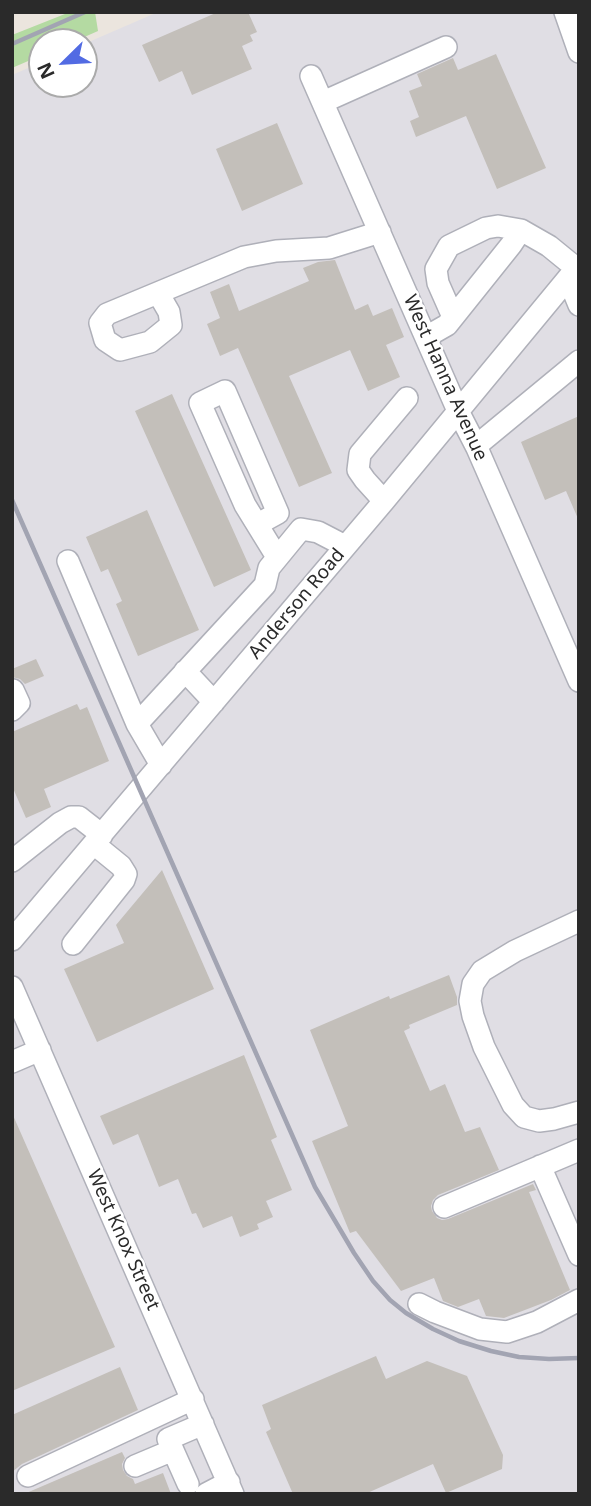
<!DOCTYPE html>
<html>
<head>
<meta charset="utf-8">
<style>
  body { margin:0 }
  #map { position:relative; width:591px; height:1506px; overflow:hidden; background:#ebe5de; font-family:"Noto Sans",sans-serif }
  canvas { display:block }
  .frame { position:absolute; inset:0; border:14px solid #2a2a2a; pointer-events:none }
  .north { position:absolute; left:28px; top:28px; width:70px; height:70px; box-sizing:border-box; background:#fff; border:2px solid #aaa; border-radius:50%; rotate:246deg; font-size:19px; font-weight:700; line-height:28px; text-align:center; color:#2a2a2a }
  .north::after { content:''; display:block; margin:auto; width:24px; height:32px; background:#526be3; clip-path:polygon(50% 0,100% 100%,50% 72%,0 100%) }
</style>
</head>
<body>
<div id="map">
<canvas width="591" height="1506"></canvas>
<div class="frame"></div>
<div class="north">N</div>
</div>
<script>
const g = document.querySelector('canvas').getContext('2d');
g.lineJoin = 'round';
function paint(path, color) {
  g.fillStyle = color;
  g.fill(path, 'evenodd');
}
function shape(rows) {
  const path = new Path2D();
  for (const r of rows) {
    path.moveTo(r[0], r[1]);
    for (let i = 2; i < r.length; i += 2) path.lineTo(r[i], r[i + 1]);
  }
  return path;
}
function trace(path, color, width, dash) {
  g.strokeStyle = color;
  g.lineWidth = width;
  g.lineCap = dash ? 'butt' : 'round';
  g.setLineDash(dash || []);
  g.stroke(path);
}
function write(font, color, halo, rows, align = 'center') {
  g.font = font + ' "Noto Sans",sans-serif';
  g.lineWidth = 5;
  g.setLineDash([]);
  g.textBaseline = 'middle';
  g.strokeStyle = halo;
  g.fillStyle = color;
  for (const [text, x, y, turn = 0] of rows) {
    g.save();
    g.translate(x, y);
    g.rotate((+turn || 0) * Math.PI / 180);
    g.textAlign = isNaN(turn) ? turn : align;
    if (halo) g.strokeText(text, 0, 0);
    g.fillText(text, 0, 0);
    g.restore();
  }
}
paint(shape([
  [158,12,579,12,579,1494,12,1494,12,75,42,62,42,84,84,84,84,44]
]), '#e0dee4');
paint(shape([
  [70,12,95,12,98,31,73,42,42,42,42,55,12,68,12,35]
]), '#b4daa2');
paint(shape([
  [218,12,248,12,257,32,250,35,253,41,242,46,252,69,192,95,182,71,159,82,142,45],
  [496,54,546,168,497,189,466,116,416,137,410,121,419,117,409,91,422,86,417,74,453,58,458,70],
  [277,123,303,184,242,211,216,149],
  [335,260,355,310,368,304,373,316,392,308,404,337,386,345,400,377,368,391,350,350,289,376,332,473,299,487,238,348,220,356,207,324,220,318,210,292,229,284,239,311,309,281,303,268,318,262],
  [172,394,251,570,214,587,135,411],
  [579,416,579,521,566,491,545,500,521,442],
  [147,510,199,630,138,656,116,604,122,601,108,569,101,572,86,537],
  [36,659,44,676,25,684,20,679,12,677,12,669],
  [77,704,80,710,87,707,109,761,44,789,51,807,26,818,12,786,12,732],
  [162,870,214,989,97,1042,64,969,124,943,116,925],
  [449,975,457,997,457,1005,409,1025,410,1028,404,1031,430,1091,445,1084,465,1132,480,1127,499,1170,438,1195,433,1200,431,1206,432,1211,437,1218,442,1220,448,1219,533,1184,536,1190,529,1192,570,1290,551,1300,504,1318,486,1316,479,1299,458,1307,443,1301,434,1278,401,1291,356,1231,350,1233,312,1141,348,1126,310,1030,389,996,390,999],
  [244,1055,277,1137,271,1140,292,1190,266,1201,273,1217,257,1224,259,1229,240,1237,232,1216,203,1228,196,1213,192,1214,178,1179,159,1187,138,1134,113,1145,100,1116],
  [12,1113,115,1347,12,1391],
  [376,1356,386,1379,427,1361,467,1376,503,1455,502,1469,446,1493,433,1464,365,1494,293,1494,266,1432,271,1429,262,1405],
  [120,1367,138,1410,22,1464,12,1472,12,1415],
  [122,1452,125,1458,122,1464,123,1470,127,1476,133,1479,135,1484,163,1473,171,1494,24,1494]
]), '#c3bfba');
const minor = shape([
  [565,12,579,52],
  [311,76,458,411,477,448,579,681],
  [323,102,446,47],
  [568,278,579,305],
  [158,293,169,312,171,325,150,342,120,350,105,340,100,323,107,314,244,257,276,251,329,248,380,232],
  [453,317,438,283,436,269,449,246,486,228,498,226,521,230,549,246,576,268],
  [426,337,447,325,511,245,521,230],
  [476,446,579,361],
  [384,501,365,480,358,470,360,454,407,398],
  [258,524,278,513,225,391,200,403,245,505,277,557],
  [68,561,137,724],
  [185,671,214,702],
  [12,710,19,703,13,690],
  [161,765,137,724,265,585,269,568,301,529,318,532,345,546],
  [12,861,60,823,71,817,79,817,102,835],
  [579,921,515,951,482,971,473,984,470,1001,473,1016,484,1047,513,1105,524,1117,539,1121,554,1119,579,1112],
  [12,940,384,501,579,265],
  [73,944,124,880,126,874,121,866,94,844],
  [12,987,233,1494],
  [12,1062,40,1050],
  [540,1166,579,1255],
  [444,1207,579,1150],
  [419,1304,435,1312,480,1329,507,1332,537,1322,579,1300],
  [135,1466,173,1450],
  [28,1476,193,1399],
  [188,1484,168,1439,203,1424],
  [206,1494,229,1482]
]);
trace(minor, '#afb0b9', 24);
trace(minor, '#fff', 21);
trace(shape([
  [12,44,85,12],
  [12,500,315,1187,354,1253,373,1281,390,1300,406,1313,433,1329,459,1341,491,1351,519,1357,549,1359,579,1358]
]), '#a2a4b2', 4.5);
write('19px', '#2a2a2a', '#fff', [
  ["West Hanna Avenue",445,378,66],
  ["Anderson Road",297,604,-50],
  ["West Knox Street",123,1240,66]
]);
</script>
</body>
</html>
